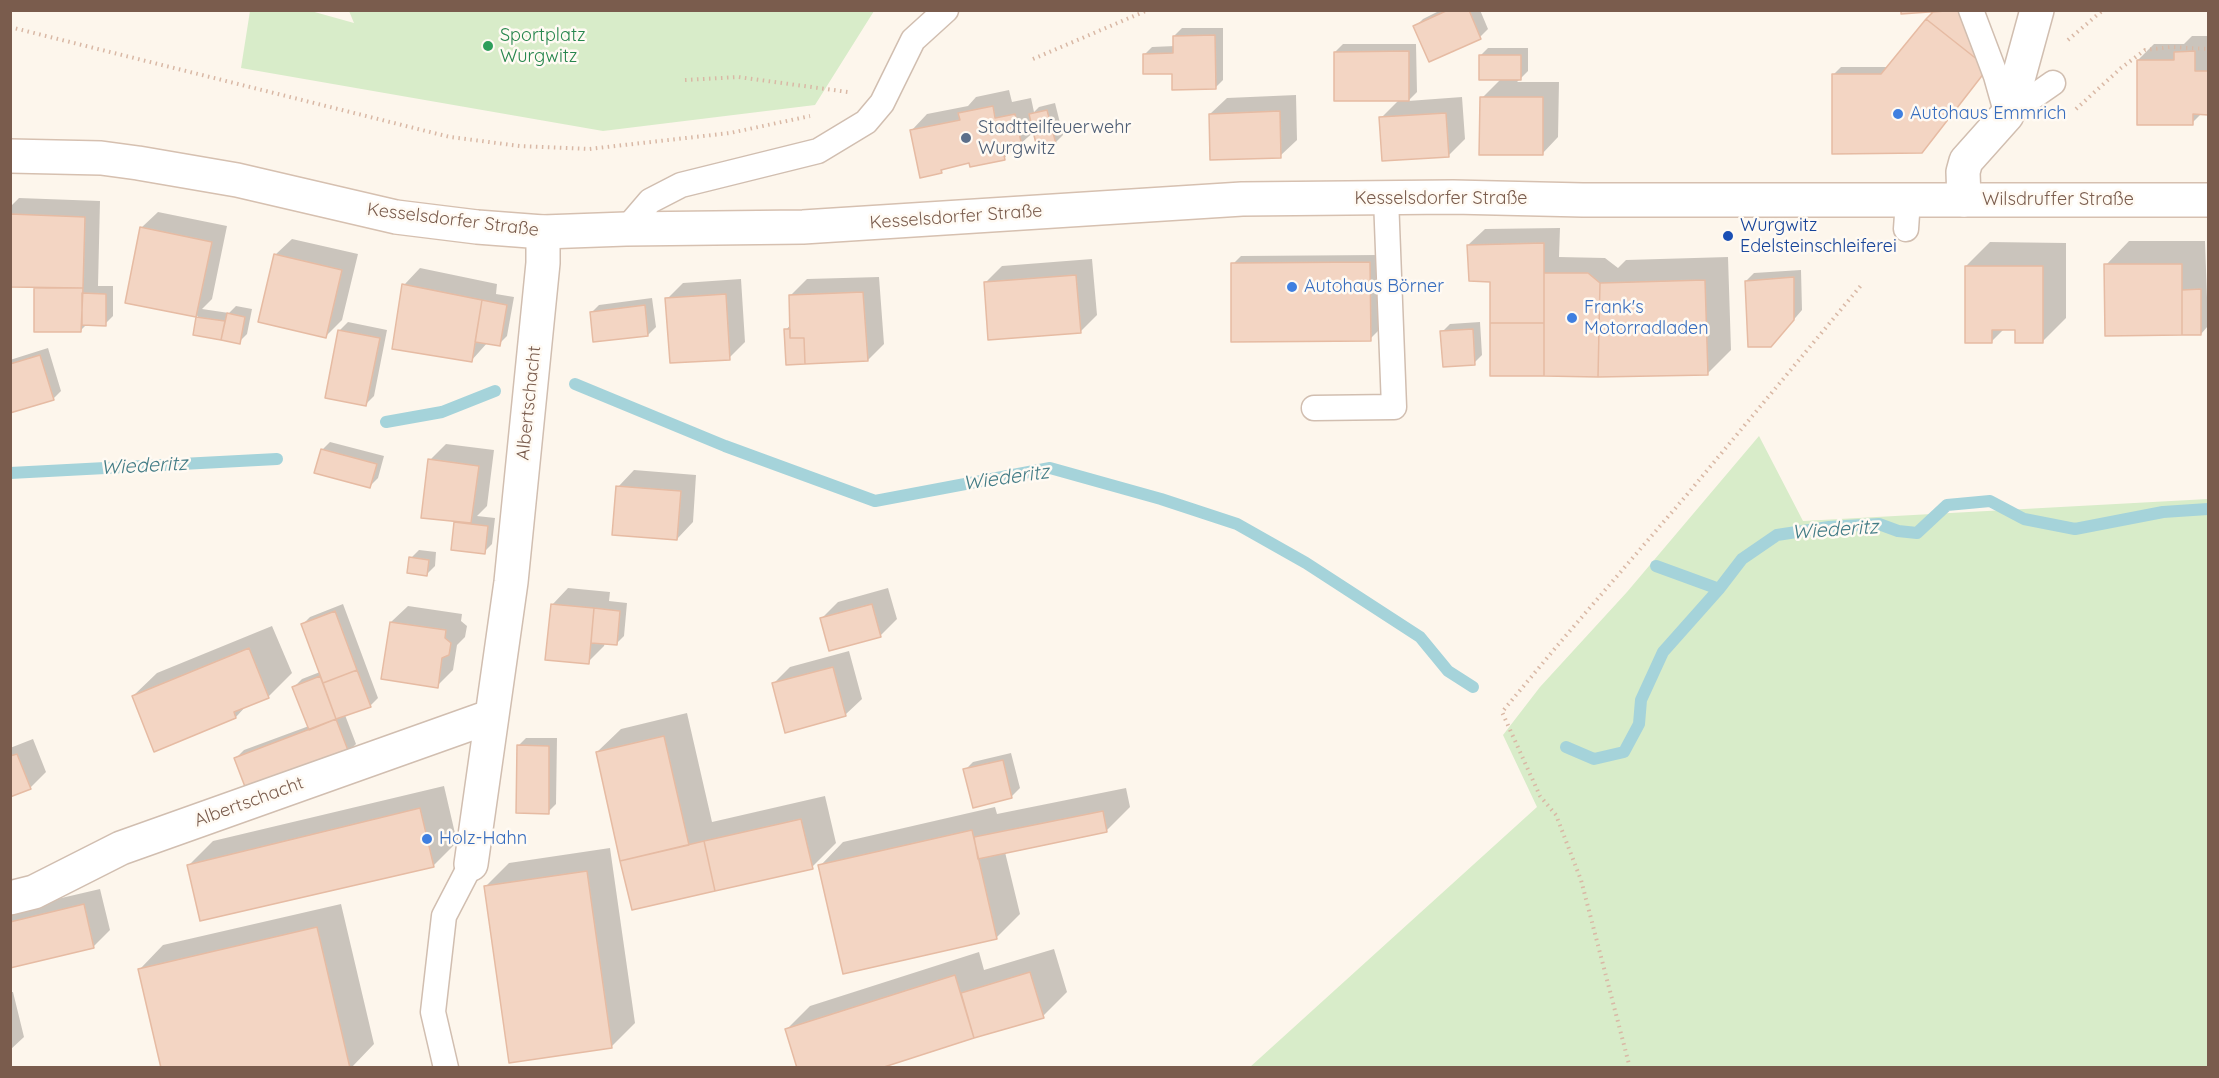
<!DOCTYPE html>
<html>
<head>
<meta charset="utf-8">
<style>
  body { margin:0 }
  #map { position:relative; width:2219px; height:1078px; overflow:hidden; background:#fdf6ec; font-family:Quicksand,sans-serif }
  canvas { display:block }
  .frame { position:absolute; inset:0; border:12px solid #7a5c4d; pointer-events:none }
</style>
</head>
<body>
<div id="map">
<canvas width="2219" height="1078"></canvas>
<div class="frame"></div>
</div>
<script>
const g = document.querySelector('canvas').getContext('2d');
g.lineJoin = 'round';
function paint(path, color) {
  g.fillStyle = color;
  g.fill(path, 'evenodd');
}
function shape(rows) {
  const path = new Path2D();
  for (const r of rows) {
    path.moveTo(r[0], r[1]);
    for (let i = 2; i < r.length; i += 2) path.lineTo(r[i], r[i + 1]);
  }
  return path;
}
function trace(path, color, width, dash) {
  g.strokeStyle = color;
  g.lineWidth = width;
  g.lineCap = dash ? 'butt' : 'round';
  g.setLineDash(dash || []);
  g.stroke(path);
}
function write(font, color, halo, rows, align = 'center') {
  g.font = font + ' Quicksand,sans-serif';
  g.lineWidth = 5;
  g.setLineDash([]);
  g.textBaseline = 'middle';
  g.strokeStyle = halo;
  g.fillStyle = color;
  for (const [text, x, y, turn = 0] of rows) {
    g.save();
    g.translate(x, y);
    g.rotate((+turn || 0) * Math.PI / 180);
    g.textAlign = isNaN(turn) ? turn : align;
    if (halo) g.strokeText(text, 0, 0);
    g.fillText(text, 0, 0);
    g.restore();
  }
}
paint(shape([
  [250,11,311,11,354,23,349,11,874,11,815,105,603,131,241,68],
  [1759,436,1803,521,2208,499,2208,1067,1250,1067,1537,807,1503,735,1540,687,1627,592]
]), '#d8ecc9');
paint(shape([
  [1441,10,1480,10,1488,29,1480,37,1430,60,1415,27,1423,19],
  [1902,10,1970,10,1995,59,1921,152,1833,75,1841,67,1889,67,1936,11],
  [1182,28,1223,28,1223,80,1215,88,1173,72,1144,55,1152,47,1175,46,1174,36],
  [2192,36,2208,36,2208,113,2202,113,2192,123,2138,60,2154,44,2184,44],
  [1343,44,1416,44,1417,92,1408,101,1462,97,1465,139,1448,156,1381,118,1399,100,1335,52],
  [1488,48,1528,48,1528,71,1517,82,1559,82,1558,137,1542,154,1482,98,1501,79,1480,56],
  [1009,90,1012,102,1031,98,1034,112,1039,107,1055,103,1063,135,1055,143,1035,131,1004,158,970,162,945,167,941,172,911,131,927,114,968,106,976,97],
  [1296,95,1297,140,1280,156,1210,114,1227,98],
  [19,198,100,201,98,286,113,286,113,316,105,324,87,324,81,330,36,330,36,286,10,286,10,207],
  [158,212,227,226,212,299,202,309,229,313,236,306,252,309,247,334,239,342,195,334,198,316,126,302,141,228],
  [1560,228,1559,257,1605,258,1618,268,1626,260,1728,257,1731,350,1707,374,1491,280,1468,245,1485,229],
  [292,239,358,254,342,320,326,336,275,255],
  [2129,241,2205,241,2208,326,2201,334,2106,265],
  [1990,242,2066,243,2066,318,2042,342,2016,329,2004,329,1991,342,1966,266],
  [1378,255,1378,331,1370,339,1233,264,1241,256],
  [1092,259,1097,315,1080,332,986,282,1002,266],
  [420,268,497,284,496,294,514,297,507,336,499,344,488,342,471,361,404,285],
  [1801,270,1802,310,1779,337,1746,281,1754,273],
  [879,277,884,344,868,360,786,330,791,324,790,296,807,279],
  [741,279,745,342,729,358,667,299,683,283],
  [652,298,656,327,648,335,591,313,599,305],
  [348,322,387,330,374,396,366,404,327,397,340,330],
  [1480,322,1482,355,1474,363,1442,332,1450,324],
  [48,348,61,391,53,399,10,412,10,360],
  [330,442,384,456,378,478,370,486,322,450],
  [446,444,494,450,487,506,477,516,495,518,492,544,484,552,455,522,457,520,430,460],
  [634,470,696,475,693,522,677,539,618,487],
  [419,550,436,552,435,566,427,574,411,558],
  [568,588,610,592,609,601,627,603,624,636,616,644,605,643,604,646,588,662,552,605],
  [888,588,897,619,880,636,822,618,838,602],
  [343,604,378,698,370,706,345,715,356,744,348,752,236,758,244,750,309,726,294,687,302,679,320,672,302,625,310,617],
  [408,606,462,614,461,621,467,626,465,637,457,645,453,670,437,686,391,622],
  [272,626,292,673,268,697,247,705,236,717,133,696,157,673],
  [849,651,862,699,845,715,774,683,790,667],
  [687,713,712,822,825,796,836,843,812,867,633,909,597,752,621,729],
  [526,738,557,738,556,804,548,812,518,746],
  [33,739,46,772,30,788,10,796,10,748],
  [1011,753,1020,788,1012,796,965,770,973,762],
  [444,786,457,842,433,866,189,865,213,841],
  [1126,788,1130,807,1106,831,1005,852,1020,914,996,938,820,866,843,842,995,807,997,814],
  [610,848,635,1023,611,1047,485,887,509,863],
  [100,889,110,930,94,946,10,966,10,910],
  [341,904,374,1044,351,1068,163,1068,140,969,163,945],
  [1054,949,1067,992,1043,1016,877,1068,787,1029,810,1006,979,952,984,970],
  [10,992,13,992,24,1037,10,1050]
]), '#0003');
trace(shape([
  [575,384,725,446,875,501,1050,468,1161,499,1237,524,1306,563,1420,637,1448,671,1473,687],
  [386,422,442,412,495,391],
  [10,473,277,459],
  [1656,566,1719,589],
  [1566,747,1594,759,1624,752,1639,724,1641,700,1663,652,1719,589,1742,559,1777,535,1829,527,1879,524,1898,531,1917,533,1947,505,1990,501,2024,519,2075,529,2163,512,2208,509]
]), '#a5d3da', 12);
const building = shape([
  [1448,10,1469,10,1481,39,1429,62,1413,26,1448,10],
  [1901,10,1957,10,1901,14,1901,10],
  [1958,10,1988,68,1926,19,1933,12,1958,10],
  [1926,19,1988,68,1922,153,1832,154,1832,74,1881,74,1926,19],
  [1215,35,1216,89,1172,90,1172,74,1143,74,1143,54,1173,53,1173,36,1215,35],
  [1409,51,1409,101,1334,101,1334,52,1409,51],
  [2195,51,2195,71,2208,71,2208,115,2193,114,2193,125,2137,125,2137,60,2174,60,2174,52,2195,51],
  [1479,55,1521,55,1521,80,1479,80,1479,55],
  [1480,97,1543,97,1543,155,1479,155,1480,97],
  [993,106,995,118,1015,114,1022,146,1003,150,1005,160,970,167,969,163,941,170,942,173,920,178,910,130,960,120,958,113,993,106],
  [1047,110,1056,144,1037,148,1029,114,1047,110],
  [1280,111,1281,158,1210,160,1209,114,1280,111],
  [1446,113,1449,157,1382,161,1379,117,1446,113],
  [10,214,85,217,83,288,10,287,10,214],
  [140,227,212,242,196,317,125,303,140,227],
  [1544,243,1544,323,1490,323,1490,282,1469,281,1467,245,1544,243],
  [274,254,342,270,326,338,258,322,274,254],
  [1370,262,1371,341,1231,342,1231,263,1370,262],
  [2104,264,2182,264,2182,335,2105,336,2104,264],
  [1965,266,2043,266,2043,343,2015,343,2015,330,1992,330,1992,343,1965,343,1965,266],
  [1544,273,1588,273,1600,283,1598,377,1544,376,1544,273],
  [1076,275,1081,333,988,340,984,282,1076,275],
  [1794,277,1794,320,1771,347,1748,347,1745,281,1794,277],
  [1705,280,1708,375,1598,377,1600,283,1705,280],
  [402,284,482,300,472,362,392,349,402,284],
  [34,288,83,288,81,332,34,332,34,288],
  [2201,289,2201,335,2182,335,2182,290,2201,289],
  [863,292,868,361,805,364,804,338,790,338,789,295,863,292],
  [82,293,106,294,106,326,82,325,82,293],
  [726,294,730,360,670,363,665,298,726,294],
  [482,300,507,305,500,346,475,342,482,300],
  [645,305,648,336,593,342,590,312,645,305],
  [227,313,245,317,240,344,221,340,227,313],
  [196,317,225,321,221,340,193,335,196,317],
  [1490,323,1544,323,1544,376,1490,376,1490,323],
  [784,329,790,329,790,338,804,338,805,364,786,365,784,329],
  [1473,329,1475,365,1443,367,1440,331,1473,329],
  [338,330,380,338,366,406,325,398,338,330],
  [40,355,54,400,10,413,10,364,40,355],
  [321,449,377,464,370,488,314,473,321,449],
  [428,459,479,466,471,523,421,518,428,459],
  [616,486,681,491,677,540,612,535,616,486],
  [454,522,488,526,485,554,451,550,454,522],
  [409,557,429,560,427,576,407,573,409,557],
  [551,604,594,608,589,664,545,660,551,604],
  [872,604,881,637,829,651,820,618,872,604],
  [594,608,620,611,617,645,591,643,594,608],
  [335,611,357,670,323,683,301,624,335,611],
  [390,622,446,630,445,638,451,643,449,655,442,658,438,688,381,679,390,622],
  [249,648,269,698,234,712,236,718,154,752,132,696,249,648],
  [833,667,846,716,785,733,772,683,833,667],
  [357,670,371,707,336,719,323,683,357,670],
  [320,676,336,719,309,730,292,687,320,676],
  [336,719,349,753,247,792,234,758,336,719],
  [664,736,689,845,620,861,596,752,664,736],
  [517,745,549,746,549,814,516,813,517,745],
  [17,754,31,789,10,797,10,756,17,754],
  [1003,760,1012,798,973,808,963,769,1003,760],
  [420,808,434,867,200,921,187,865,420,808],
  [1103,811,1107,832,978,859,974,837,1103,811],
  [801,819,813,869,715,891,704,841,801,819],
  [972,830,997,939,843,974,818,865,972,830],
  [704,841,715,891,632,910,620,861,704,841],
  [587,871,612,1048,509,1063,484,886,587,871],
  [84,904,94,948,10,968,10,922,84,904],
  [317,927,350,1068,161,1068,138,969,317,927],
  [1030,972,1044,1018,974,1038,961,993,1030,972],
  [955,975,974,1038,881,1068,797,1068,785,1029,955,975]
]);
paint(building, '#f3d5c3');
trace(building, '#e6bba3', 1.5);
const service = shape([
  [1971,10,1996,76,2007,115,2053,83],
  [626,229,650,201,681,185,818,151,866,122,882,103,913,40,946,10],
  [1906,229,1908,200],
  [1314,408,1394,407,1386,198],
  [446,1068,433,1012,444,916,471,864]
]);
const minor = shape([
  [1964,200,1963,172,1966,161,2007,115,2017,83,2037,10],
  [471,864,511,582,543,263,543,232],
  [10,898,34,892,121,848,492,716]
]);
const secondary = shape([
  [10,156,101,158,138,163,237,180,396,217,477,227,543,232,626,229,803,227,1242,199,1453,197,1583,200,2208,200]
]);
trace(service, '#d1beb0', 27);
trace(minor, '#d1beb0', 36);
trace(secondary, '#d6c0b0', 36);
trace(shape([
  [10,27,450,137,520,146,589,149,730,133,810,116],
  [2068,40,2103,10],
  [1033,59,1148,10],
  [685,80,738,77,848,92],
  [2076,109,2121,68,2145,50,2171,47,2208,49],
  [1630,1068,1581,880,1556,815,1540,796,1502,712,1557,646,1685,497,1863,283]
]), '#d9b8a5', 4, [1.5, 4.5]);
trace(service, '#fff', 24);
trace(minor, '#fff', 33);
trace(secondary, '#fff', 33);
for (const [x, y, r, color] of [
  [488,46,6,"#2e9e5b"],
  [1898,114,6,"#3f7fe0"],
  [966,138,6,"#5c6f8a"],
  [1728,236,6,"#1a4fb4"],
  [1292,287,6,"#3f7fe0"],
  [1572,318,6,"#3f7fe0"],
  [427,839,6,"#3f7fe0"]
]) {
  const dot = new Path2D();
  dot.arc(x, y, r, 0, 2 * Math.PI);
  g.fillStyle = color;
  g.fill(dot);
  trace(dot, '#fffaf3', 2);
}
write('18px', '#27864d', '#fffaf3', [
  ["Sportplatz",500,36],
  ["Wurgwitz",500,57]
], 'left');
write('18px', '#366cbe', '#fffaf3', [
  ["Autohaus Emmrich",1910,114],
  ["Autohaus Börner",1304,287],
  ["Frank's",1584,308],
  ["Motorradladen",1584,329],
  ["Holz-Hahn",439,839]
], 'left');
write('18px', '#4e5e75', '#fffaf3', [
  ["Stadtteilfeuerwehr",978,128],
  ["Wurgwitz",978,149]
], 'left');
write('18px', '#7a5c4d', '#fffaf3', [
  ["Kesselsdorfer Straße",1441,199],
  ["Wilsdruffer Straße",2058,200],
  ["Kesselsdorfer Straße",956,217,-4],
  ["Kesselsdorfer Straße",453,220,7],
  ["Albertschacht",529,403,-84],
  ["Albertschacht",249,802,-20]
]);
write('18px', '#164399', '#fffaf3', [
  ["Wurgwitz",1740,226],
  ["Edelsteinschleiferei",1740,247]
], 'left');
write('italic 20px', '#437c86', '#fffaf3', [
  ["Wiederitz",144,466,-3],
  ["Wiederitz",1006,478,-8],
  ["Wiederitz",1835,530,-4]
]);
</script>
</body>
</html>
